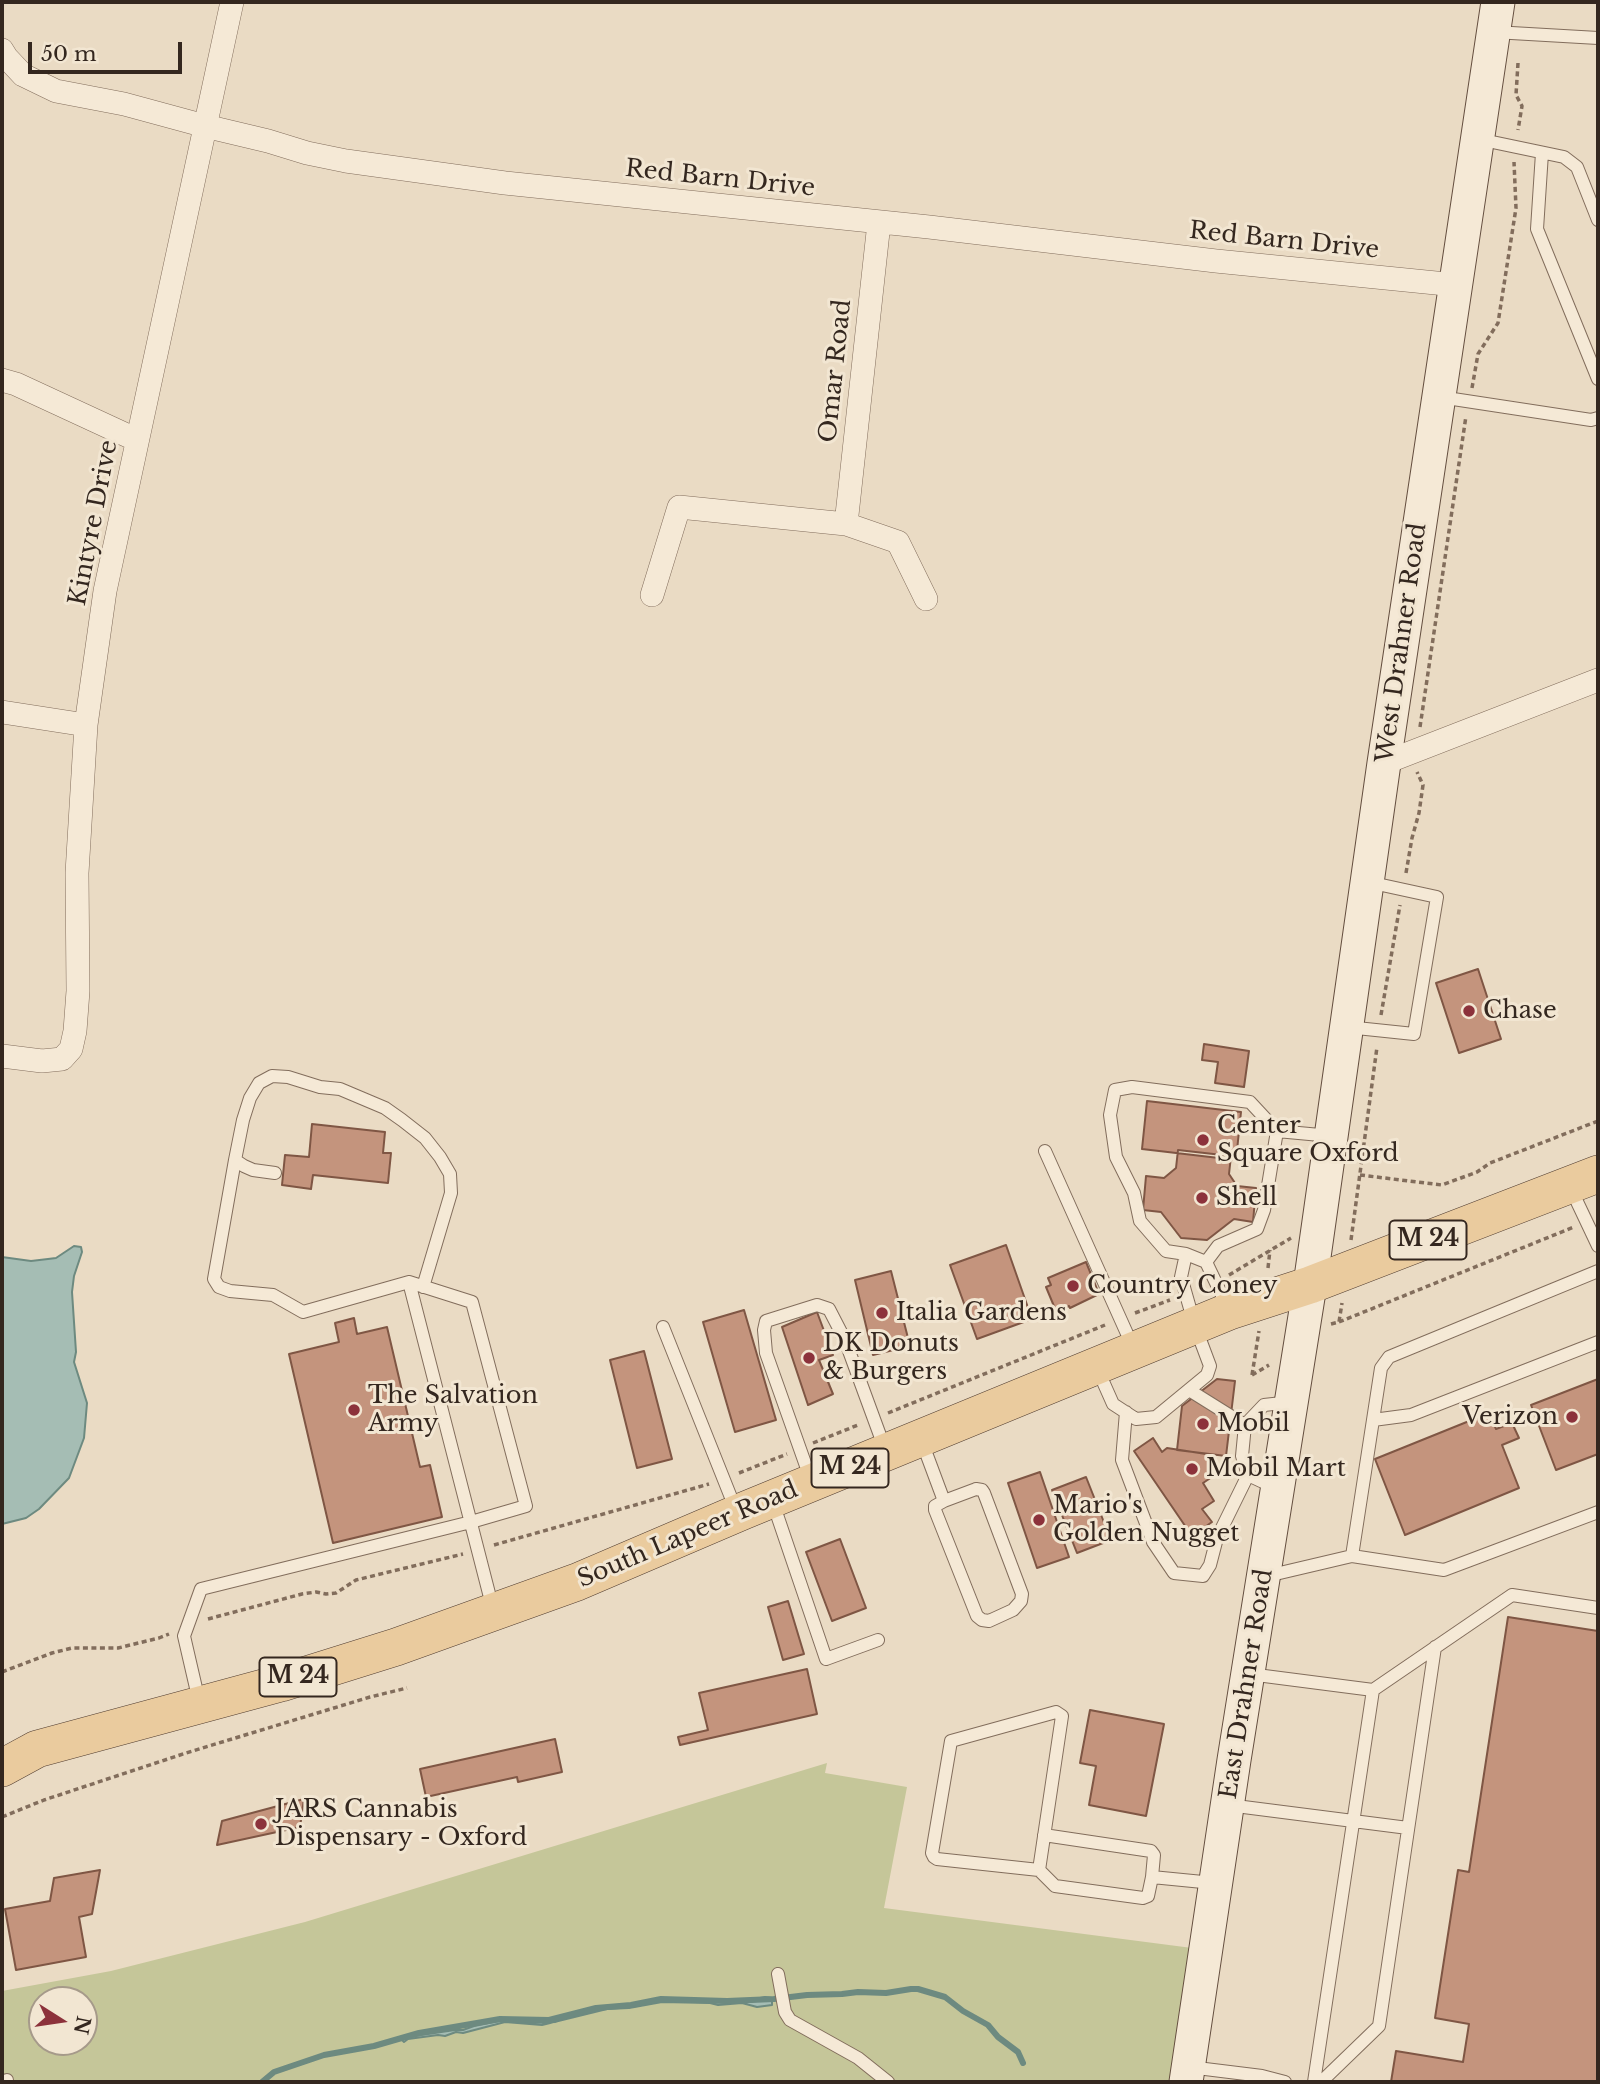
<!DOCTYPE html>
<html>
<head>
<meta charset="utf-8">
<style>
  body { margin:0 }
  #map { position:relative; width:1600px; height:2084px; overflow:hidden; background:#eadbc4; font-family:"Libre Baskerville",serif }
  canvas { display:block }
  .frame { position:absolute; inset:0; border:4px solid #34271f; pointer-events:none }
  .north { position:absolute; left:28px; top:1986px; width:70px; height:70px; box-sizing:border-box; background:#f2e6d2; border:2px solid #a69a8a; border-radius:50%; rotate:102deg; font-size:19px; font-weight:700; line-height:28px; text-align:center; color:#34271f }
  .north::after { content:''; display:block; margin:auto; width:24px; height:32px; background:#8c323b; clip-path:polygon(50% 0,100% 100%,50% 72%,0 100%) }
  .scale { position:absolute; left:28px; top:42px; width:154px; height:32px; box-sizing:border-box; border:4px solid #34271f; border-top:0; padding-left:9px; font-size:21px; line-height:24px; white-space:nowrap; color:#34271f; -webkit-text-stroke:5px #f2e6d2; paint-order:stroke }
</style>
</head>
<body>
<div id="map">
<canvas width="1600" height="2084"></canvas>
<div class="frame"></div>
<div class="north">N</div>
<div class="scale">50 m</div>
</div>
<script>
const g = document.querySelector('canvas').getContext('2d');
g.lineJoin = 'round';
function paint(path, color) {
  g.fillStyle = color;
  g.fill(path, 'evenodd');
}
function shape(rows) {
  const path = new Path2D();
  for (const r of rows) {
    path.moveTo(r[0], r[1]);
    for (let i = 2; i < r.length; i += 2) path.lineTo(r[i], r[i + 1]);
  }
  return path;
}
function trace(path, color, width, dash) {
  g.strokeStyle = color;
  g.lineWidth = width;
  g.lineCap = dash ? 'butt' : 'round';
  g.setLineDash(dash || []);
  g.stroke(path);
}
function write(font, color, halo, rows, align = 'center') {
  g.font = font + ' "Libre Baskerville",serif';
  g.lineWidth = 6;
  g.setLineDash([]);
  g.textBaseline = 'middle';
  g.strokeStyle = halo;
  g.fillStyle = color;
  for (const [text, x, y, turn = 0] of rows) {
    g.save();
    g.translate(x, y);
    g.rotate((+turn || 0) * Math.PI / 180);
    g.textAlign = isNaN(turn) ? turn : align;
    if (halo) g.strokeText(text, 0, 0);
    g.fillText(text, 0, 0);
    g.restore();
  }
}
paint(shape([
  [827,1763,825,1773,907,1787,884,1908,1192,1948,1172,2082,2,2082,2,1991,111,1971,305,1922],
  [42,2000,84,2000,84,2042,42,2042]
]), '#c5c699');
const water = shape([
  [74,1246,81,1247,82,1252,74,1276,72,1292,76,1352,74,1362,87,1403,84,1438,69,1478,39,1509,26,1518,2,1524,2,1257,31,1261,48,1259,56,1258,74,1246],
  [765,1997,772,1998,772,2005,757,2007,742,2003,718,2005,710,2003,662,2002,629,2008,607,2009,542,2025,505,2022,463,2033,456,2032,445,2036,438,2035,408,2039,404,2042,402,2040,403,2038,407,2037,455,2030,463,2030,474,2026,504,2020,535,2023,555,2022,582,2013,602,2010,606,2007,636,2006,659,2000,740,2003,757,2001,760,1998,765,1997]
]);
paint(water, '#a5bdb4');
trace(water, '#6d8a80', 2);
trace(shape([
  [262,2082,274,2072,324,2055,374,2046,419,2033,500,2019,549,2020,596,2008,631,2005,661,1999,727,2001,774,1999,807,1995,842,1994,858,1992,886,1993,911,1989,918,1989,945,1997,963,2011,988,2025,998,2037,1018,2052,1023,2063]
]), '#6d8a80', 6);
const building = shape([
  [1478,969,1501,1039,1459,1053,1436,983,1478,969],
  [1204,1044,1249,1051,1244,1087,1215,1083,1218,1062,1202,1060,1204,1044],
  [1147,1101,1241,1112,1236,1160,1142,1149,1147,1101],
  [312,1124,385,1132,383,1153,391,1153,388,1183,313,1175,311,1189,282,1185,285,1155,309,1157,312,1124],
  [1178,1150,1231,1156,1229,1174,1237,1186,1256,1188,1253,1222,1234,1219,1207,1240,1181,1238,1161,1212,1143,1210,1146,1176,1164,1178,1176,1168,1178,1150],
  [1006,1245,1032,1319,977,1339,950,1265,1006,1245],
  [1086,1262,1099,1294,1070,1308,1069,1306,1056,1311,1046,1287,1051,1285,1048,1278,1086,1262],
  [891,1271,910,1346,873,1355,855,1280,891,1271],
  [744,1310,776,1420,735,1432,703,1322,744,1310],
  [817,1312,833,1355,819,1360,833,1394,808,1405,782,1327,817,1312],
  [354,1318,357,1334,387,1327,420,1467,430,1465,442,1517,333,1543,289,1354,339,1342,335,1323,354,1318],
  [644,1351,672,1459,637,1468,610,1360,644,1351],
  [1217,1379,1235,1381,1226,1456,1177,1450,1182,1406,1217,1379],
  [1598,1379,1598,1454,1556,1470,1531,1405,1598,1379],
  [1489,1413,1496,1429,1512,1423,1519,1438,1502,1445,1519,1488,1405,1535,1375,1459,1489,1413],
  [1153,1438,1162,1452,1167,1448,1206,1454,1218,1473,1203,1483,1214,1501,1202,1509,1212,1522,1192,1536,1134,1451,1153,1438],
  [1040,1472,1069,1557,1037,1568,1008,1483,1040,1472],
  [1086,1477,1111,1540,1077,1553,1052,1490,1086,1477],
  [840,1539,866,1608,832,1621,806,1552,840,1539],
  [788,1601,804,1654,783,1660,768,1607,788,1601],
  [1508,1617,1598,1631,1598,2082,1391,2082,1396,2051,1463,2062,1469,2024,1435,2018,1458,1870,1469,1872,1508,1617],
  [807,1669,817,1714,680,1745,678,1737,708,1730,699,1693,807,1669],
  [1090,1710,1164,1724,1146,1816,1089,1805,1096,1766,1080,1763,1090,1710],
  [555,1739,562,1772,518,1782,517,1777,426,1797,420,1769,555,1739],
  [304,1799,300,1827,217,1845,222,1821,304,1799],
  [100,1870,92,1914,79,1917,86,1957,16,1970,5,1909,50,1901,54,1878,100,1870]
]);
paint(building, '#c4947d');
trace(building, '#7f5644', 2);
const lane = shape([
  [1494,32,1598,38],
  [1478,139,1564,157,1577,167,1598,220],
  [1542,153,1537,229,1598,379],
  [1440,397,1591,420,1598,418],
  [1347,1027,1414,1034,1437,897,1368,882],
  [1045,1151,1133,1347],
  [235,1160,214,1279,219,1287,230,1291,273,1295,303,1312,409,1282,493,1609],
  [275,1173,253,1170,244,1166,235,1160,243,1120,250,1098,259,1083,272,1076,288,1077,320,1087,340,1089,385,1108,402,1120,425,1138,440,1157,450,1174,451,1193,423,1287],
  [1571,1189,1598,1246],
  [1206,1262,1218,1246,1257,1229,1264,1210,1277,1131],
  [1228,1308,1206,1262,1186,1254,1166,1251,1140,1221,1134,1193,1116,1157,1110,1115,1115,1090,1132,1087,1250,1102,1277,1131,1331,1136],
  [663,1327,736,1510],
  [1097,1368,1113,1404,1136,1419,1156,1417,1207,1375,1210,1366,1195,1326,1181,1277,1186,1254],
  [1189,1390,1245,1425],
  [1126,1412,1122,1460,1153,1542,1174,1573,1203,1576,1210,1565,1217,1538,1248,1475],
  [1373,1420,1411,1415,1598,1342],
  [922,1442,944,1501],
  [811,1480,766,1353,764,1330,766,1321,817,1305,829,1309,845,1340,885,1449],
  [1276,1488,1248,1475,1242,1456,1245,1425,1264,1405,1291,1402],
  [976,1489,982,1490,984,1493,1022,1594,1021,1601,1013,1610,989,1621,982,1620,977,1616,935,1510,935,1506,944,1501,976,1489],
  [773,1503,826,1659,878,1640],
  [1352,1556,1381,1368,1389,1357,1598,1271],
  [1267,1576,1352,1556,1444,1570,1598,1512],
  [1249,1674,1373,1690,1512,1595,1598,1608],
  [199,1701,184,1636,201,1589,471,1522,526,1506,472,1302,409,1282],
  [1228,1805,1408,1828],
  [1044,1835,1151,1851,1154,1855,1152,1877],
  [1039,1870,1062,1716,1056,1712,951,1741,932,1853,934,1857,937,1859,1039,1870,1055,1886,1143,1898,1148,1896,1152,1877,1213,1883],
  [778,1974,785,2012,790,2020,858,2058,888,2082],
  [1189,2067,1262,2076,1285,2082],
  [5,2082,7,2080],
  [1314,2082,1373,1690],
  [1321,2082,1379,2026,1435,1647]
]);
const street = shape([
  [2,50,7,58,23,75,56,91,124,104,205,126,268,141,307,153,346,161,505,183,929,227,1216,261,1456,285],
  [2,380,16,384,137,440],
  [846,524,879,223],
  [652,595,679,507,846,524,898,542,926,599],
  [2,712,86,725],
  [1384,763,1598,680],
  [2,1056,42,1061,62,1059,71,1049,75,1031,78,991,77,873,86,725,105,591,232,2]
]);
const secondary = shape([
  [1186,2082,1234,1760,1310,1285,1384,763,1498,2]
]);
const primary = shape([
  [2,1768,37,1749,281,1683,396,1647,577,1582,743,1511,1230,1311,1310,1285,1598,1174]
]);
trace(lane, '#826d5c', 14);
trace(street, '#826d5c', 24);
trace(secondary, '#644e3f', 35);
trace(primary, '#503c30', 38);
trace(shape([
  [1518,63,1516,95,1522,106,1518,130],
  [1472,388,1478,354,1498,323,1516,208,1514,162],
  [1420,727,1466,416],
  [1406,873,1412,838,1419,813,1423,785,1417,772],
  [1381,1015,1400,905],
  [1360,1175,1442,1185,1477,1172,1490,1163,1598,1121],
  [1351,1240,1377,1047],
  [1268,1268,1270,1250],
  [1229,1275,1291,1238],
  [1135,1313,1170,1300],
  [1339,1322,1574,1227],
  [1331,1324,1339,1322,1342,1303],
  [1252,1375,1269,1365],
  [1252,1375,1259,1331],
  [888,1413,1105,1325],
  [813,1443,858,1425],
  [739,1473,787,1454],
  [494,1545,709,1484],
  [208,1619,302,1594,316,1592,326,1594,336,1593,356,1580,463,1554],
  [2,1672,52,1653,72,1648,118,1648,159,1638,169,1634],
  [2,1817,44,1800,186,1753,370,1697,407,1688]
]), '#826d5c', 3.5, [5, 3.5]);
trace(lane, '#f5e9d6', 12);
trace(street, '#f5e9d6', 23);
trace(secondary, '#f5e9d6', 33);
trace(primary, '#eacb9e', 37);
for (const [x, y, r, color] of [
  [1469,1011,7,"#8c323b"],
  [1203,1140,7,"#8c323b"],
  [1202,1198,7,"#8c323b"],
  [1073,1286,7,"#8c323b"],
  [882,1313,7,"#8c323b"],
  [809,1358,7,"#8c323b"],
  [354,1410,7,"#8c323b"],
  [1572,1417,7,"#8c323b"],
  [1203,1424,7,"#8c323b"],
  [1192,1469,7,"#8c323b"],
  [1039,1520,7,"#8c323b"],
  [261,1824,7,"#8c323b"]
]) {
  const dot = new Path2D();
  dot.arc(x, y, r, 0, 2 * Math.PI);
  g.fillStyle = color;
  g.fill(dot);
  trace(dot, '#f2e6d2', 2.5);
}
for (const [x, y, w] of [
  [1428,1240,77],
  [850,1468,77],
  [298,1677,77]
]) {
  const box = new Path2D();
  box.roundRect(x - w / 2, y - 19.5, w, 39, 5);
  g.fillStyle = '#f2e6d2';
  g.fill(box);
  trace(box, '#34271f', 2);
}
write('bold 23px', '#34271f', null, [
  ["M 24",1428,1240],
  ["M 24",850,1468],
  ["M 24",298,1677]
]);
write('24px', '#34271f', '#f2e6d2', [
  ["Red Barn Drive",720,179,6],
  ["Red Barn Drive",1284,241,6],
  ["Omar Road",836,371,-84],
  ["Kintyre Drive",94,523,-79],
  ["West Drahner Road",1402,643,-82],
  ["South Lapeer Road",688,1535,-23],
  ["East Drahner Road",1247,1684,-81]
]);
write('24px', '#34271f', '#f2e6d2', [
  ["Chase",1483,1011],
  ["Center",1217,1126],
  ["Square Oxford",1217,1154],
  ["Shell",1216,1198],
  ["Country Coney",1087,1286],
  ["Italia Gardens",896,1313],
  ["DK Donuts",823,1344],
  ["& Burgers",823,1372],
  ["The Salvation",368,1396],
  ["Army",368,1424],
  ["Verizon",1558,1417,"right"],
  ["Mobil",1217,1424],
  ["Mobil Mart",1206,1469],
  ["Mario's",1053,1506],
  ["Golden Nugget",1053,1534],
  ["JARS Cannabis",275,1810],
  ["Dispensary - Oxford",275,1838]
], 'left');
</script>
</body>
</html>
